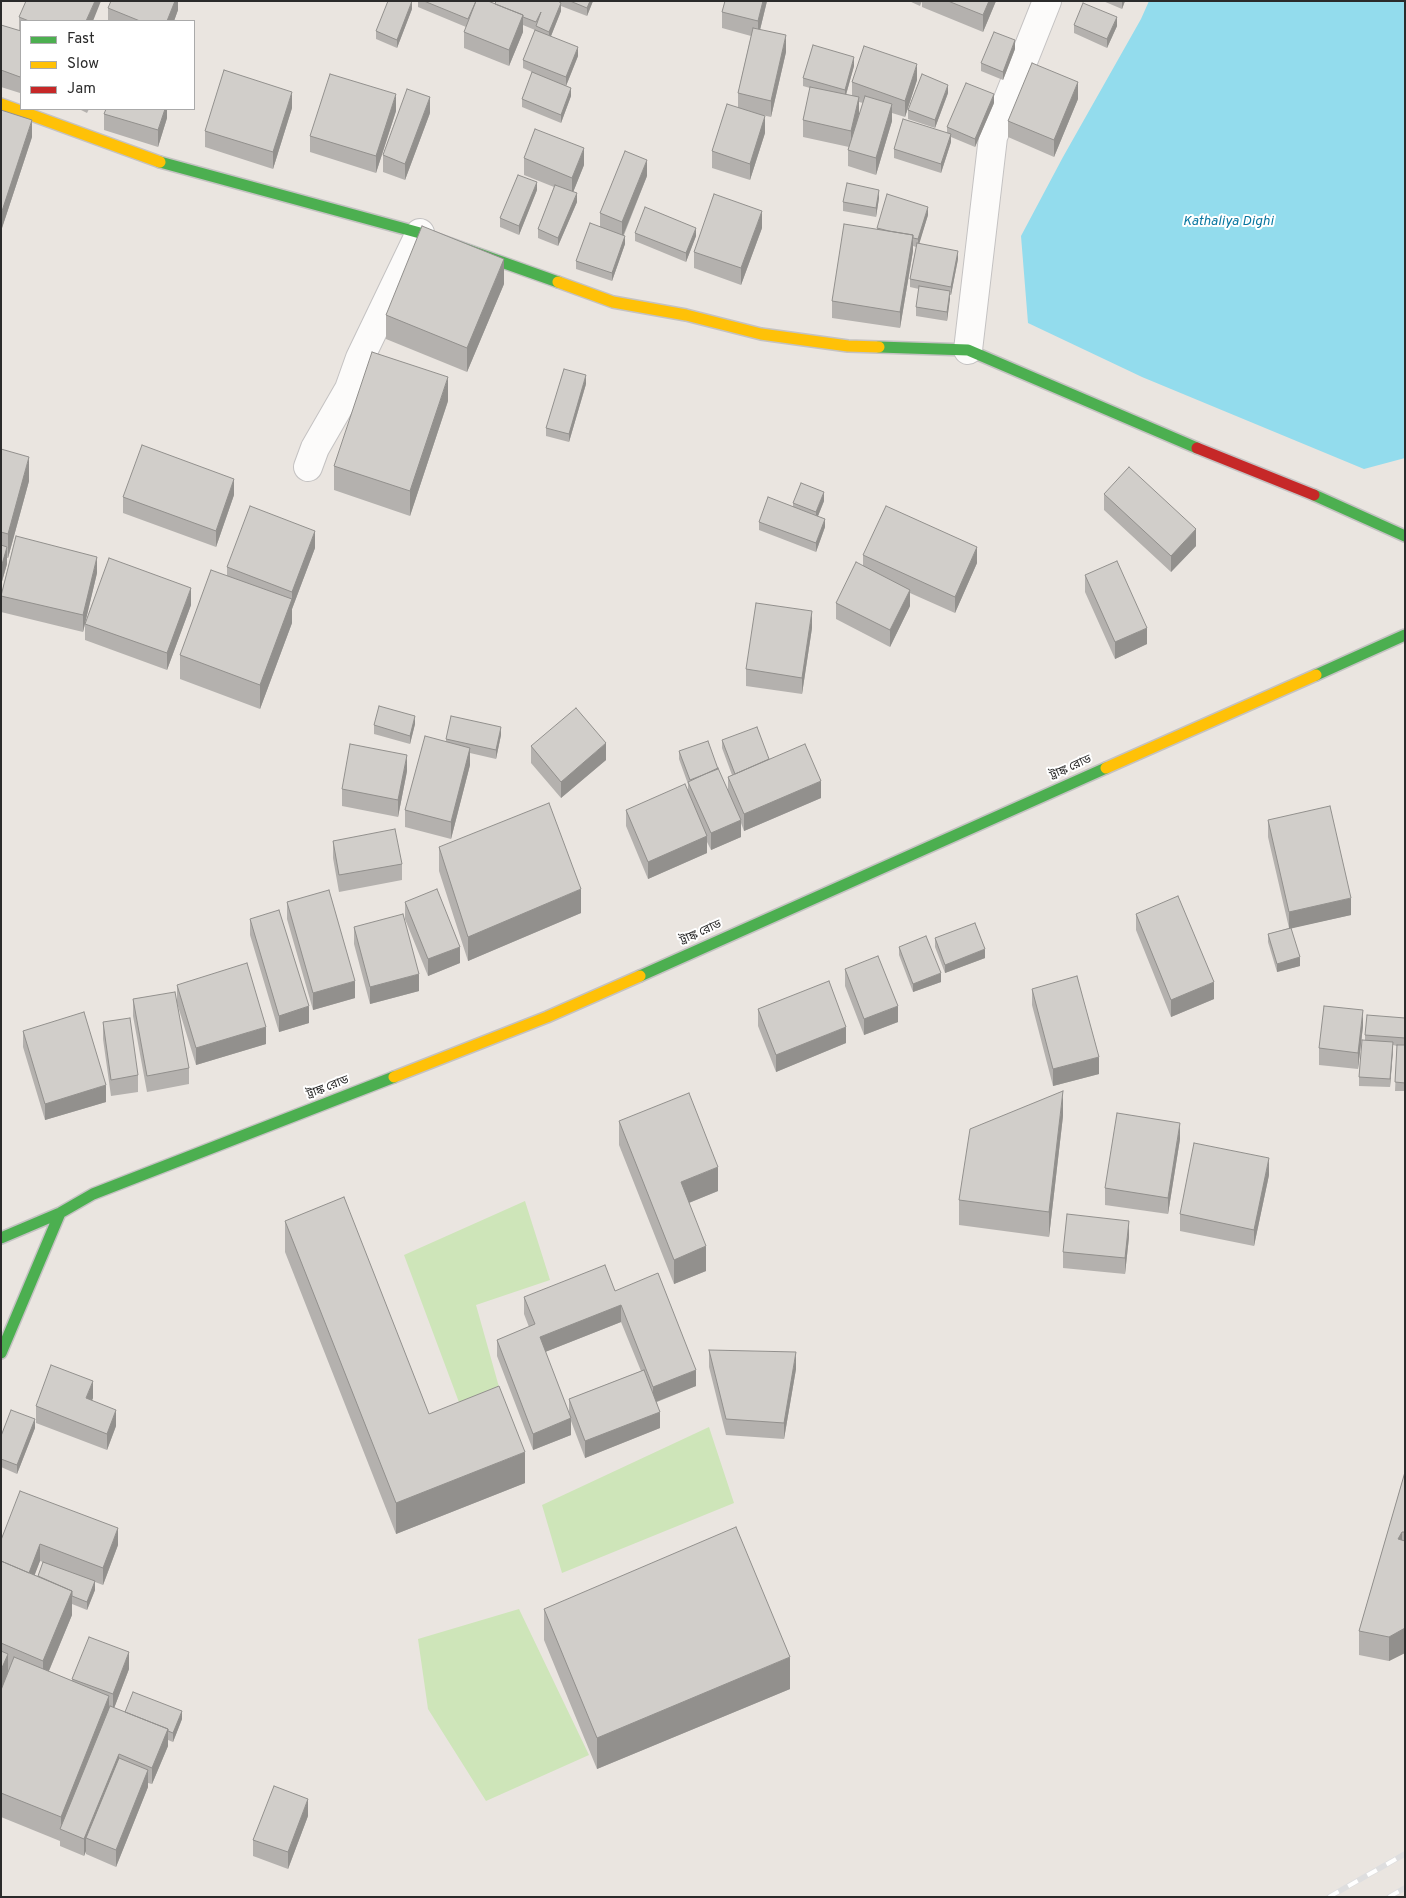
<!DOCTYPE html>
<html>
<head>
<meta charset="utf-8">
<style>
  body { margin:0 }
  #map { position:relative; width:1406px; height:1898px; overflow:hidden; background:#eae5e0; font-family:Overpass,sans-serif }
  canvas { display:block }
  .frame { position:absolute; inset:0; border:2px solid #2b2b2b; pointer-events:none }
  .legend { position:absolute; left:20px; top:20px; width:175px; height:90px; box-sizing:border-box; background:#fff; border:1px solid #aaa; margin:0; padding:6px 9px; list-style:none; font-size:15px; color:#2b2b2b }
  .legend li { display:flex; align-items:center; gap:10px; height:25px }
  .legend b { width:25px; border:1px solid #aaa }
</style>
</head>
<body>
<div id="map">
<canvas width="1406" height="1898"></canvas>
<div class="frame"></div>
<ul class="legend">
<li><b style="height:6px;background:#4caf50"></b>Fast</li>
<li><b style="height:6px;background:#ffc107"></b>Slow</li>
<li><b style="height:6px;background:#c62828"></b>Jam</li>
</ul>
</div>
<script>
const g = document.querySelector('canvas').getContext('2d');
g.lineJoin = 'round';
function paint(path, color) {
  g.fillStyle = color;
  g.fill(path, 'evenodd');
}
function shape(rows) {
  const path = new Path2D();
  for (const r of rows) {
    path.moveTo(r[0], r[1]);
    for (let i = 2; i < r.length; i += 2) path.lineTo(r[i], r[i + 1]);
  }
  return path;
}
function trace(path, color, width, dash) {
  g.strokeStyle = color;
  g.lineWidth = width;
  g.lineCap = dash ? 'butt' : 'round';
  g.setLineDash(dash || []);
  g.stroke(path);
}
function write(font, color, halo, rows, align = 'center') {
  g.font = font + ' Overpass,"Noto Sans Bengali",sans-serif';
  g.lineWidth = 4;
  g.setLineDash([]);
  g.textBaseline = 'middle';
  g.strokeStyle = halo;
  g.fillStyle = color;
  for (const [text, x, y, turn = 0] of rows) {
    g.save();
    g.translate(x, y);
    g.rotate((+turn || 0) * Math.PI / 180);
    g.textAlign = isNaN(turn) ? turn : align;
    if (halo) g.strokeText(text, 0, 0);
    g.fillText(text, 0, 0);
    g.restore();
  }
}
paint(shape([
  [525,1201,550,1280,476,1305,499,1387,460,1405,404,1255],
  [709,1427,734,1503,562,1573,542,1505],
  [519,1609,589,1755,486,1801,428,1709,418,1639]
]), '#cee5b9');
paint(shape([
  [1149,1,1405,1,1405,458,1364,469,1142,377,1028,323,1021,236,1063,157,1141,19]
]), '#93dced');
const street = shape([
  [968,350,993,137,1047,1],
  [308,467,315,448,349,389,360,358,420,233]
]);
const fast = shape([
  [160,162,420,233,558,282],
  [879,347,968,350,1197,448],
  [1314,495,1405,536],
  [1316,675,1405,635],
  [640,976,1106,768],
  [1,1238,60,1213,93,1194,394,1077],
  [1,1353,60,1213]
]);
const slow = shape([
  [1,104,160,162],
  [558,282,613,302,686,315,761,334,848,346,879,347],
  [1106,768,1316,675],
  [394,1077,547,1017,640,976]
]);
const jam = shape([
  [1197,448,1314,495]
]);
trace(street, '#c4c2c2', 30);
trace(fast, '#c4c2c2', 14);
trace(slow, '#c4c2c2', 14);
trace(jam, '#c4c2c2', 14);
trace(street, '#fcfbfa', 28);
trace(fast, '#4caf50', 11);
trace(slow, '#ffc107', 11);
trace(jam, '#c62828', 11);
const rail = shape([
  [1329,1897,1405,1854],
  [1389,1897,1405,1888]
]);
trace(rail, '#dededf', 5.5);
trace(rail, '#fff', 4, [11]);
paint(shape([
  [178,1,178,10,174,21,108,21,108,8],
  [418,1,488,1,495,4,496,1,593,1,587,16,561,6,561,11,551,36,578,56,566,86,571,96,561,123,522,107,522,99,532,72,523,68,523,60,535,30,523,25,523,32,509,66,464,48,464,32,466,27,418,7],
  [725,1,767,1,760,30,786,52,771,117,762,115,765,133,750,180,712,168,712,151,738,107,738,93,751,36,722,28,722,12],
  [909,1,922,1,920,6],
  [922,1,996,1,983,32,922,7],
  [1103,1,1125,1,1122,9],
  [412,9,397,48,376,39,376,31],
  [19,17,93,21,21,21,21,90,20,93,1,87,1,25,19,31],
  [1074,25,1117,26,1107,48,1074,33],
  [1015,49,1003,80,981,71,981,63],
  [854,66,846,95,852,96,852,82,917,80,905,117,892,113,892,121,876,175,848,166,848,150,849,147,803,137,803,120,810,88,803,86,803,78],
  [859,102,863,103,858,119,859,114],
  [948,93,935,128,908,119,908,110],
  [1078,99,1054,157,1008,137,1008,121],
  [994,103,975,147,951,137,951,142,941,173,894,158,894,149,947,133,947,127],
  [292,108,273,169,205,147,205,131],
  [79,109,89,109,87,113],
  [167,109,167,118,158,147,104,130,104,114],
  [1,110,32,137,2,228,1,227],
  [396,111,376,173,310,152,310,136],
  [430,113,405,180,383,172,383,155],
  [524,158,584,165,573,192,577,202,558,246,538,238,538,229,554,187,524,175],
  [647,176,624,235,625,244,612,281,576,269,576,261,600,227,600,213],
  [537,190,519,235,500,227,500,218],
  [879,198,876,217,843,211,843,202],
  [928,215,919,243,958,259,951,295,950,295,947,321,916,316,916,307,919,289,910,287,910,279,916,247,913,246,913,251,900,328,832,318,832,301,877,229,877,228],
  [762,228,741,285,694,268,694,252],
  [635,233,696,236,686,262,635,241],
  [504,284,467,372,386,339,386,315],
  [586,384,569,442,546,436,546,428],
  [448,401,410,516,334,490,334,466],
  [1,449,29,481,8,558,7,558,7,564,1,585],
  [1104,494,1196,546,1171,572,1104,510],
  [234,495,216,547,123,513,123,497],
  [824,501,818,516,825,527,816,552,759,530,759,522,793,507,793,503],
  [315,548,292,609,292,623,260,709,180,679,180,655,227,575,227,567],
  [863,555,977,563,955,613,910,593,910,606,890,647,836,619,836,603,863,566],
  [97,573,85,623,191,605,167,670,85,640,85,624,83,632,1,612,1,596],
  [1085,575,1147,644,1115,659,1085,592],
  [812,628,802,694,746,686,746,669],
  [415,724,410,744,374,734,374,725],
  [501,735,496,759,470,753,470,765,451,839,405,827,405,810,446,742,446,739],
  [722,740,769,759,821,798,744,831,741,823,741,837,711,850,707,842,707,853,648,879,626,826,626,810,688,791,688,784,679,759,679,751,718,769,728,792,728,777,732,775,722,748],
  [531,746,606,760,561,798,531,763],
  [407,771,398,817,342,806,342,789],
  [1268,820,1351,915,1291,928,1300,966,1277,972,1268,942,1268,934,1289,928,1268,837],
  [333,841,402,864,402,880,339,892,333,858],
  [439,847,581,913,468,961,439,871],
  [287,902,355,998,313,1010,287,919],
  [405,902,460,963,428,976,405,919],
  [1136,914,1214,999,1171,1017,1136,930],
  [250,919,309,1023,279,1032,250,935],
  [354,927,419,991,370,1004,354,944],
  [935,938,985,958,945,973,935,947],
  [899,947,941,982,913,992,899,955],
  [845,969,898,1022,864,1035,845,986],
  [177,985,266,1044,196,1065,177,1003,189,1068,189,1084,147,1092,133,1016,133,999,177,1000],
  [1032,989,1099,1074,1053,1086,1032,1005],
  [758,1009,846,1043,776,1072,758,1026],
  [1405,1018,1405,1091,1395,1091,1397,1046,1393,1045,1390,1087,1359,1086,1359,1077,1365,1040,1365,1035],
  [103,1022,138,1075,138,1092,111,1096,103,1039],
  [1363,1026,1358,1069,1319,1065,1319,1048],
  [23,1031,106,1102,45,1120,23,1047],
  [1063,1116,1049,1237,959,1225,959,1200],
  [619,1121,718,1191,689,1203,706,1271,674,1284,619,1145],
  [1180,1139,1168,1214,1105,1205,1105,1188],
  [1269,1175,1254,1246,1180,1231,1180,1214],
  [285,1221,429,1414,525,1483,396,1534,285,1252],
  [1129,1237,1125,1274,1063,1268,1063,1252],
  [615,1291,696,1386,657,1402,660,1428,585,1458,571,1421,571,1435,533,1450,497,1356,497,1340,529,1327,524,1314,524,1297],
  [621,1322,641,1371,569,1399,569,1413,545,1352],
  [709,1350,796,1369,784,1439,726,1435,709,1367],
  [93,1398,92,1400,116,1426,107,1450,36,1423,36,1406],
  [35,1428,17,1474,1,1467,1,1436],
  [1405,1472,1405,1653,1389,1661,1359,1655,1359,1631],
  [1,1540,118,1545,103,1585,95,1582,95,1590,87,1610,72,1604,72,1615,49,1671,72,1681,72,1679,129,1669,114,1708,125,1712,182,1719,173,1742,168,1740,168,1746,152,1784,148,1783,148,1787,116,1867,86,1854,86,1851,84,1856,60,1846,60,1841,1,1817],
  [40,1561,43,1562,38,1576,34,1575],
  [544,1609,790,1689,597,1769,544,1640],
  [308,1816,288,1869,253,1856,253,1840]
]), '#b4b1ae');
paint(shape([
  [95,1,101,1,93,21,86,21],
  [175,1,178,1,178,10,174,21,167,21],
  [412,1,412,9,397,48,397,40],
  [590,1,593,1,587,16,587,8],
  [763,1,767,1,758,38,758,21],
  [989,1,996,1,983,32,983,15],
  [1122,1,1125,1,1122,9],
  [561,3,561,11,549,41,549,32],
  [523,15,523,32,509,66,509,50],
  [1117,17,1117,26,1107,48,1107,39],
  [786,35,786,52,771,117,771,101],
  [1015,40,1015,49,1003,80,1003,72],
  [578,47,578,56,566,86,566,77],
  [854,57,854,66,845,98,845,90],
  [917,64,917,80,905,117,905,101],
  [21,74,21,90,20,93,20,77],
  [1078,82,1078,99,1054,157,1054,140],
  [948,85,948,93,935,128,935,120],
  [571,88,571,96,561,123,561,115],
  [292,92,292,108,273,169,273,152],
  [396,94,396,111,376,173,376,156],
  [994,94,994,103,975,147,975,139],
  [430,97,430,113,405,180,405,164],
  [859,97,859,114,851,147,851,131],
  [892,104,892,121,876,175,876,158],
  [165,109,167,109,167,118,158,147,158,130],
  [765,116,765,133,750,180,750,164],
  [32,120,32,137,2,228,2,211],
  [951,134,951,142,941,173,941,164],
  [584,148,584,165,572,195,572,178],
  [647,160,647,176,622,238,622,222],
  [537,182,537,190,519,235,519,226],
  [879,190,879,198,876,217,876,208],
  [577,193,577,202,558,246,558,238],
  [928,207,928,215,918,248,918,239],
  [762,211,762,228,741,285,741,268],
  [696,228,696,236,686,262,686,253],
  [913,235,913,251,900,328,900,312],
  [625,236,625,244,612,281,612,273],
  [958,251,958,259,951,295,951,287],
  [504,259,504,284,467,372,467,348],
  [950,291,950,299,947,321,947,312],
  [586,375,586,384,569,442,569,434],
  [448,377,448,401,410,516,410,491],
  [29,457,29,481,8,558,8,534],
  [234,479,234,495,216,547,216,531],
  [824,492,824,501,816,521,816,512],
  [825,519,825,527,816,552,816,543],
  [1196,529,1196,546,1171,572,1171,556],
  [315,531,315,548,292,609,292,592],
  [7,547,7,564,1,585,1,568],
  [977,547,977,563,955,613,955,597],
  [97,557,97,573,83,632,83,615],
  [191,588,191,605,167,670,167,653],
  [910,590,910,606,890,647,890,630],
  [292,599,292,623,260,709,260,685],
  [812,611,812,628,802,694,802,678],
  [1147,628,1147,644,1115,659,1115,642],
  [415,716,415,724,410,744,410,736],
  [501,727,501,735,496,759,496,750],
  [606,743,606,760,561,798,561,782],
  [470,748,470,765,451,839,451,822],
  [407,755,407,771,398,817,398,800],
  [821,781,821,798,744,831,744,814],
  [741,820,741,837,711,850,711,833],
  [707,836,707,853,648,879,648,862],
  [581,889,581,913,468,961,468,937],
  [1351,898,1351,915,1289,929,1289,912],
  [460,947,460,963,428,976,428,959],
  [985,949,985,958,945,973,945,965],
  [1300,957,1300,966,1277,972,1277,964],
  [941,973,941,982,913,992,913,984],
  [419,974,419,991,370,1004,370,987],
  [355,981,355,998,313,1010,313,993],
  [1214,982,1214,999,1171,1017,1171,1000],
  [309,1006,309,1023,279,1032,279,1016],
  [898,1006,898,1022,864,1035,864,1019],
  [1363,1010,1363,1026,1358,1069,1358,1053],
  [266,1027,266,1044,196,1065,196,1048],
  [846,1027,846,1043,776,1072,776,1055],
  [1393,1042,1393,1051,1390,1087,1390,1079],
  [1099,1057,1099,1074,1053,1086,1053,1069],
  [106,1085,106,1102,45,1120,45,1104],
  [1063,1091,1063,1116,1049,1237,1049,1212],
  [1180,1123,1180,1139,1168,1214,1168,1198],
  [1269,1158,1269,1175,1254,1246,1254,1230],
  [718,1167,718,1191,681,1206,681,1182],
  [1129,1221,1129,1237,1125,1274,1125,1258],
  [706,1246,706,1271,674,1284,674,1260],
  [621,1305,621,1322,540,1354,540,1337],
  [796,1352,796,1369,784,1439,784,1423],
  [696,1370,696,1386,653,1403,653,1387],
  [93,1381,93,1398,86,1415,86,1398],
  [116,1410,116,1426,107,1450,107,1434],
  [660,1412,660,1428,585,1458,585,1441],
  [571,1418,571,1435,533,1450,533,1434],
  [35,1419,35,1428,17,1474,17,1465],
  [525,1452,525,1483,396,1534,396,1503],
  [2,1489,2,1506,1,1508,1,1491],
  [118,1528,118,1545,103,1585,103,1568],
  [1402,1532,1402,1556,1398,1539],
  [40,1544,40,1561,29,1590,29,1573],
  [95,1581,95,1590,87,1610,87,1602],
  [72,1591,72,1615,43,1685,43,1661],
  [1405,1628,1405,1653,1389,1661,1389,1637],
  [129,1652,129,1669,113,1711,113,1694],
  [8,1654,8,1678,1,1694,1,1670],
  [790,1657,790,1689,597,1769,597,1738],
  [109,1696,109,1720,61,1829,61,1817],
  [182,1711,182,1719,173,1742,173,1733],
  [168,1729,168,1746,152,1784,152,1768],
  [119,1754,119,1771,86,1838,86,1851,84,1856,84,1839],
  [148,1770,148,1787,116,1867,116,1850],
  [308,1799,308,1816,288,1869,288,1852]
]), '#92908d');
const building = shape([
  [26,1,95,1,86,21,29,21,19,17,26,1],
  [111,1,175,1,167,21,140,21,108,8,111,1],
  [388,1,412,1,397,40,376,31,388,1],
  [424,1,476,1,468,19,424,1],
  [476,1,488,1,523,15,509,50,464,32,476,1],
  [496,1,558,1,561,3,549,32,536,26,541,12,536,22,523,17,523,15,495,4,496,1],
  [570,1,590,1,587,8,570,1],
  [725,1,763,1,758,21,722,12,725,1],
  [948,1,989,1,983,15,948,1],
  [1083,3,1117,17,1107,39,1074,25,1083,3],
  [1,25,21,31,21,74,20,77,1,70,1,25],
  [753,28,786,35,771,101,738,93,753,28],
  [535,30,578,47,566,77,523,60,535,30],
  [994,32,1015,40,1003,72,981,63,994,32],
  [813,45,854,57,845,90,803,78,813,45],
  [864,46,917,64,905,101,852,82,864,46],
  [1032,63,1078,82,1054,140,1008,121,1032,63],
  [224,70,292,92,273,152,205,131,224,70],
  [532,72,571,88,561,115,522,99,532,72],
  [330,74,396,94,376,156,310,136,330,74],
  [922,74,948,85,935,120,908,110,922,74],
  [966,83,994,94,975,139,947,127,966,83],
  [810,87,859,97,851,131,803,120,810,87],
  [407,89,430,97,405,164,383,155,407,89],
  [865,96,892,104,876,158,848,150,865,96],
  [727,104,765,116,750,164,712,151,727,104],
  [106,109,165,109,158,130,104,114,106,109],
  [1,110,32,120,2,211,1,211,1,110],
  [903,119,951,134,941,164,894,149,903,119],
  [535,129,584,148,572,178,524,158,535,129],
  [625,151,647,160,622,222,600,213,625,151],
  [518,175,537,182,519,226,500,218,518,175],
  [847,183,879,190,876,208,843,202,847,183],
  [555,185,577,193,558,238,538,229,555,185],
  [714,194,762,211,741,268,694,252,714,194],
  [887,194,928,207,918,239,913,238,913,235,889,231,877,228,887,194],
  [645,207,696,228,686,253,635,233,645,207],
  [590,223,625,236,612,273,576,261,590,223],
  [844,224,913,235,900,312,832,301,844,224],
  [422,226,504,259,467,348,386,315,422,226],
  [917,243,958,251,951,287,910,279,917,243],
  [919,286,950,291,947,312,916,307,919,286],
  [372,352,448,377,410,491,334,466,372,352],
  [564,369,586,375,569,434,546,428,564,369],
  [142,445,234,479,216,531,123,497,142,445],
  [1,449,29,457,8,534,1,532,1,449],
  [1129,467,1196,529,1171,556,1104,494,1129,467],
  [801,483,824,492,816,512,793,503,801,483],
  [768,497,825,519,816,543,759,522,768,497],
  [250,506,315,531,292,592,227,567,250,506],
  [886,506,977,547,955,597,863,555,886,506],
  [16,536,97,557,83,615,1,596,16,536],
  [1,545,7,547,1,568,1,545],
  [109,558,191,588,167,653,85,624,109,558],
  [1117,561,1147,628,1115,642,1085,575,1117,561],
  [856,562,910,590,890,630,836,603,856,562],
  [211,570,292,599,260,685,180,655,211,570],
  [756,603,812,611,802,678,746,669,756,603],
  [379,706,415,716,410,736,374,725,379,706],
  [576,708,606,743,561,782,531,746,576,708],
  [451,716,501,727,496,750,446,739,451,716],
  [757,727,769,759,735,774,722,740,757,727],
  [425,736,470,748,451,822,405,810,425,736],
  [708,741,718,769,690,780,679,751,708,741],
  [350,744,407,755,398,800,342,789,350,744],
  [805,744,821,781,744,814,728,777,805,744],
  [718,768,741,820,711,833,688,782,718,768],
  [685,784,707,836,648,862,626,810,685,784],
  [549,803,581,889,468,937,439,847,549,803],
  [1330,806,1351,898,1289,912,1268,820,1330,806],
  [395,829,402,864,339,875,333,841,395,829],
  [437,889,460,947,428,959,405,902,437,889],
  [329,890,355,981,313,993,287,902,329,890],
  [1178,896,1214,982,1171,1000,1136,914,1178,896],
  [279,910,309,1006,279,1016,250,919,279,910],
  [403,914,419,974,370,987,354,927,403,914],
  [975,923,985,949,945,965,935,938,975,923],
  [1291,928,1300,957,1277,964,1268,934,1291,928],
  [926,936,941,973,913,984,899,947,926,936],
  [878,956,898,1006,864,1019,845,969,878,956],
  [247,963,266,1027,196,1048,177,985,247,963],
  [1077,976,1099,1057,1053,1069,1032,989,1077,976],
  [829,981,846,1027,776,1055,758,1009,829,981],
  [175,992,189,1068,147,1076,133,999,175,992],
  [1324,1006,1363,1010,1358,1053,1319,1048,1324,1006],
  [84,1012,106,1085,45,1104,23,1031,84,1012],
  [1367,1015,1405,1018,1405,1038,1365,1035,1367,1015],
  [130,1018,138,1075,111,1080,103,1022,130,1018],
  [1362,1040,1393,1042,1390,1079,1359,1077,1362,1040],
  [1397,1045,1405,1045,1405,1083,1395,1082,1397,1045],
  [1063,1091,1049,1212,959,1200,970,1129,1063,1091],
  [689,1093,718,1167,681,1182,706,1246,674,1260,619,1121,689,1093],
  [1117,1113,1180,1123,1168,1198,1105,1188,1117,1113],
  [1194,1143,1269,1158,1254,1230,1180,1214,1194,1143],
  [344,1197,429,1414,499,1386,525,1452,396,1503,285,1221,344,1197],
  [1067,1214,1129,1221,1125,1258,1063,1252,1067,1214],
  [605,1265,615,1291,658,1273,696,1370,653,1387,621,1305,540,1337,571,1418,533,1434,497,1340,535,1324,524,1297,605,1265],
  [709,1350,796,1352,784,1423,726,1419,709,1350],
  [51,1365,93,1381,86,1398,116,1410,107,1434,36,1406,51,1365],
  [644,1370,660,1412,585,1441,569,1399,644,1370],
  [11,1410,35,1419,17,1465,1,1459,1,1436,11,1410],
  [1405,1472,1405,1532,1402,1532,1398,1539,1405,1541,1405,1628,1389,1637,1359,1631,1405,1472],
  [20,1491,118,1528,103,1568,40,1544,29,1573,1,1561,1,1540,20,1491],
  [736,1527,790,1657,597,1738,544,1609,736,1527],
  [1,1561,72,1591,43,1661,1,1643,1,1561],
  [43,1562,95,1581,87,1602,72,1596,72,1591,38,1576,43,1562],
  [89,1637,129,1652,113,1694,72,1679,89,1637],
  [1,1651,8,1654,1,1670,1,1651],
  [14,1657,109,1696,61,1817,1,1793,1,1690,14,1657],
  [133,1692,182,1711,173,1733,168,1731,168,1729,125,1712,133,1692],
  [110,1706,168,1729,152,1768,119,1754,84,1839,60,1829,110,1706],
  [119,1758,148,1770,116,1850,86,1838,119,1758],
  [274,1786,308,1799,288,1852,253,1840,274,1786]
]);
paint(building, '#d1ceca');
trace(building, '#92908d', 1);
write('12px', '#2b2b2b', '#fff', [
  ["ট্রাঙ্ক রোড",1071,768,-24],
  ["ট্রাঙ্ক রোড",701,933,-24],
  ["ট্রাঙ্ক রোড",328,1088,-21]
]);
write('italic 14px', '#0a78a1', '#fff', [
  ["Kathaliya Dighi",1228,222]
]);
</script>
</body>
</html>
